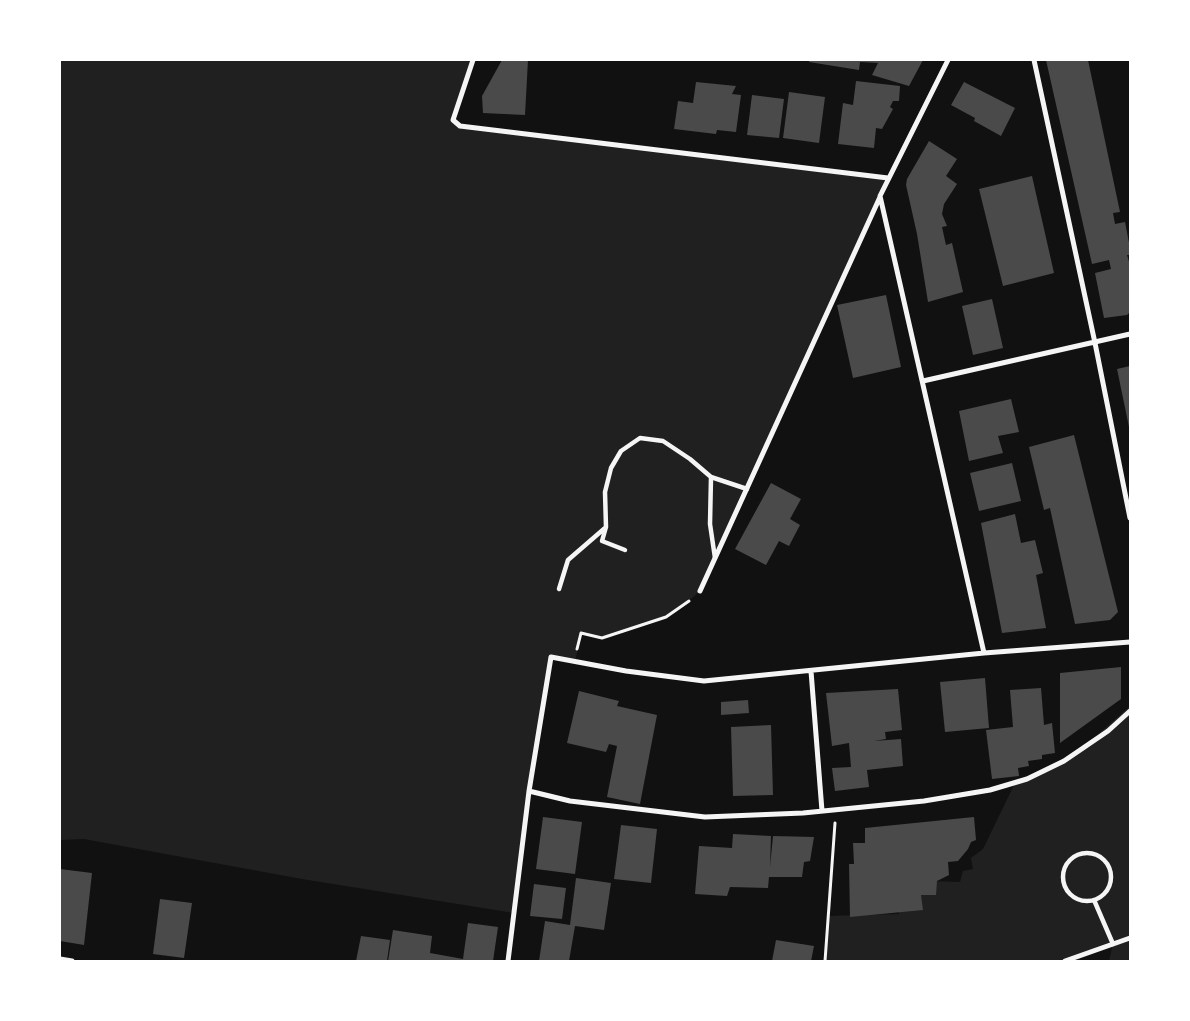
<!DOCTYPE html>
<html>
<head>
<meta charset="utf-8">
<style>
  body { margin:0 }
  #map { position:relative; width:1190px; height:1021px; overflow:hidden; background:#111; font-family:"PT Sans",sans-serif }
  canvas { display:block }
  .frame { position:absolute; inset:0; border:61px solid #fff; pointer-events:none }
</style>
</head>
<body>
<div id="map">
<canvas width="1190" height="1021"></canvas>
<div class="frame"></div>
</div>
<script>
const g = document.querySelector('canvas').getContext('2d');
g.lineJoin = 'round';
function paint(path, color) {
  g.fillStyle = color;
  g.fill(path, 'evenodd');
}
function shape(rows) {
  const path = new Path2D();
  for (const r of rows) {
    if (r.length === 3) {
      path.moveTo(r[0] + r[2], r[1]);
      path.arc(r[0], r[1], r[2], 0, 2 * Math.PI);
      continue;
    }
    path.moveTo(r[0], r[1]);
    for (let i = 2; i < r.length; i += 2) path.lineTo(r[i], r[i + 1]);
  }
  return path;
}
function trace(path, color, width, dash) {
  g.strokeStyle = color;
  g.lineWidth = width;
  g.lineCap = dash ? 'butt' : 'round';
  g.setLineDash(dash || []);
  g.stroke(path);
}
paint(shape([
  [60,60,473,60,453,120,460,126,888,178,700,591,676,612,602,638,581,633,575,662,551,657,514,913,302,879,84,839,60,840],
  [1130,706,1130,961,1109,961,1113,944,1065,961,824,961,827,916,899,914,896,891,929,881,960,882,963,871,973,869,971,858,983,849,1015,783,1078,752]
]), '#202020');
paint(shape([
  [502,60,528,60,525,115,483,113,482,96],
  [809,60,923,60,909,86,872,75,878,63,860,62,859,70,809,62],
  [1046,60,1088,60,1120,212,1113,213,1115,224,1125,222,1130,248,1130,255,1127,255,1130,265,1130,312,1127,315,1104,318,1095,273,1111,269,1109,260,1092,264],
  [856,81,900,86,899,101,893,101,890,107,893,109,882,129,876,128,874,148,838,144,843,103,853,105],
  [696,82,736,86,732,94,741,95,736,132,717,130,716,134,674,129,678,101,693,103],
  [964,82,1015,108,1001,136,974,121,975,118,951,105],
  [789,92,825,97,819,143,783,138],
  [752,95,784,99,779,138,747,135],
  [929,141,957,159,946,176,957,184,944,204,942,214,947,226,942,227,946,245,952,243,963,292,928,302,917,234,906,185,907,179],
  [1032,176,1054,273,1003,286,979,189],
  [886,295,901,367,853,378,837,305],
  [992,299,1003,348,973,355,962,306],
  [1130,366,1130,427,1129,427,1117,369],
  [1011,399,1019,432,998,436,1003,453,969,461,959,411],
  [1074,435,1118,612,1110,620,1075,624,1050,508,1044,510,1029,447],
  [1012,463,1021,501,979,511,970,473],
  [771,483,801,499,790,519,800,525,789,546,779,541,766,565,735,549],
  [1015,514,1021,543,1035,540,1043,573,1036,575,1046,628,1002,633,981,523],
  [1121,667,1121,699,1060,743,1060,673],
  [985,678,989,728,945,732,940,682],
  [1041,688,1044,725,1052,723,1055,753,1042,755,1042,759,1028,761,1029,766,1018,768,1019,776,992,779,986,730,1013,727,1010,690],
  [898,689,902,730,885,732,886,739,874,741,901,739,903,766,867,770,869,787,835,791,832,768,851,767,849,743,832,746,826,693],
  [579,691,619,701,617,706,657,715,640,804,607,797,617,746,609,744,606,752,567,743],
  [748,700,749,713,721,715,721,702],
  [771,725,773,795,733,796,731,727],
  [543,817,582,822,575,874,536,869],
  [974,817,976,840,971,842,968,849,958,861,948,862,949,875,937,881,936,895,921,895,923,910,850,917,849,864,854,864,853,843,865,843,865,828],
  [621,825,657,829,651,883,614,879],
  [733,834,771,836,770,867,773,836,814,837,810,861,804,862,802,877,769,877,768,888,730,887,727,896,695,894,699,846,732,848],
  [60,869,92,873,84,945,60,941],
  [576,878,611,883,604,930,575,926,569,961,539,961,545,921,570,925],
  [534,884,566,888,562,919,530,916],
  [160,899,192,903,184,958,153,954],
  [468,923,498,927,493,961,388,961,393,930,432,936,430,953,463,959],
  [361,936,390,940,387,961,356,961],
  [776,940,814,946,811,961,772,961]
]), '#4a4a4a');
trace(shape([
  [577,649,581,633,602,638,666,617,689,601],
  [825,961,835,823]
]), '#f5f5f5', 3);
trace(shape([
  [711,477,710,524,715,558],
  [625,550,602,541,606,527,605,492,611,468,621,451,640,438,663,441,690,459,711,477,747,489],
  [559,589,568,560,605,528],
  [1087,877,24],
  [1094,900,1113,944]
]), '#f5f5f5', 4.5);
trace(shape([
  [473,60,453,120,460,126,888,178],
  [948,60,880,196,984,653],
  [1034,60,1095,343,1130,518],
  [923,381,1130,334],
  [700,591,880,197],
  [811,671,822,811],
  [529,791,570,801,705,817,803,813,924,801,990,790,1027,779,1064,761,1108,731,1130,711],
  [60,959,72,961],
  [508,961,529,791,551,657,626,671,704,681,984,653,1130,642],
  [1065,961,1130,938]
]), '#f5f5f5', 5);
</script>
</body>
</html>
